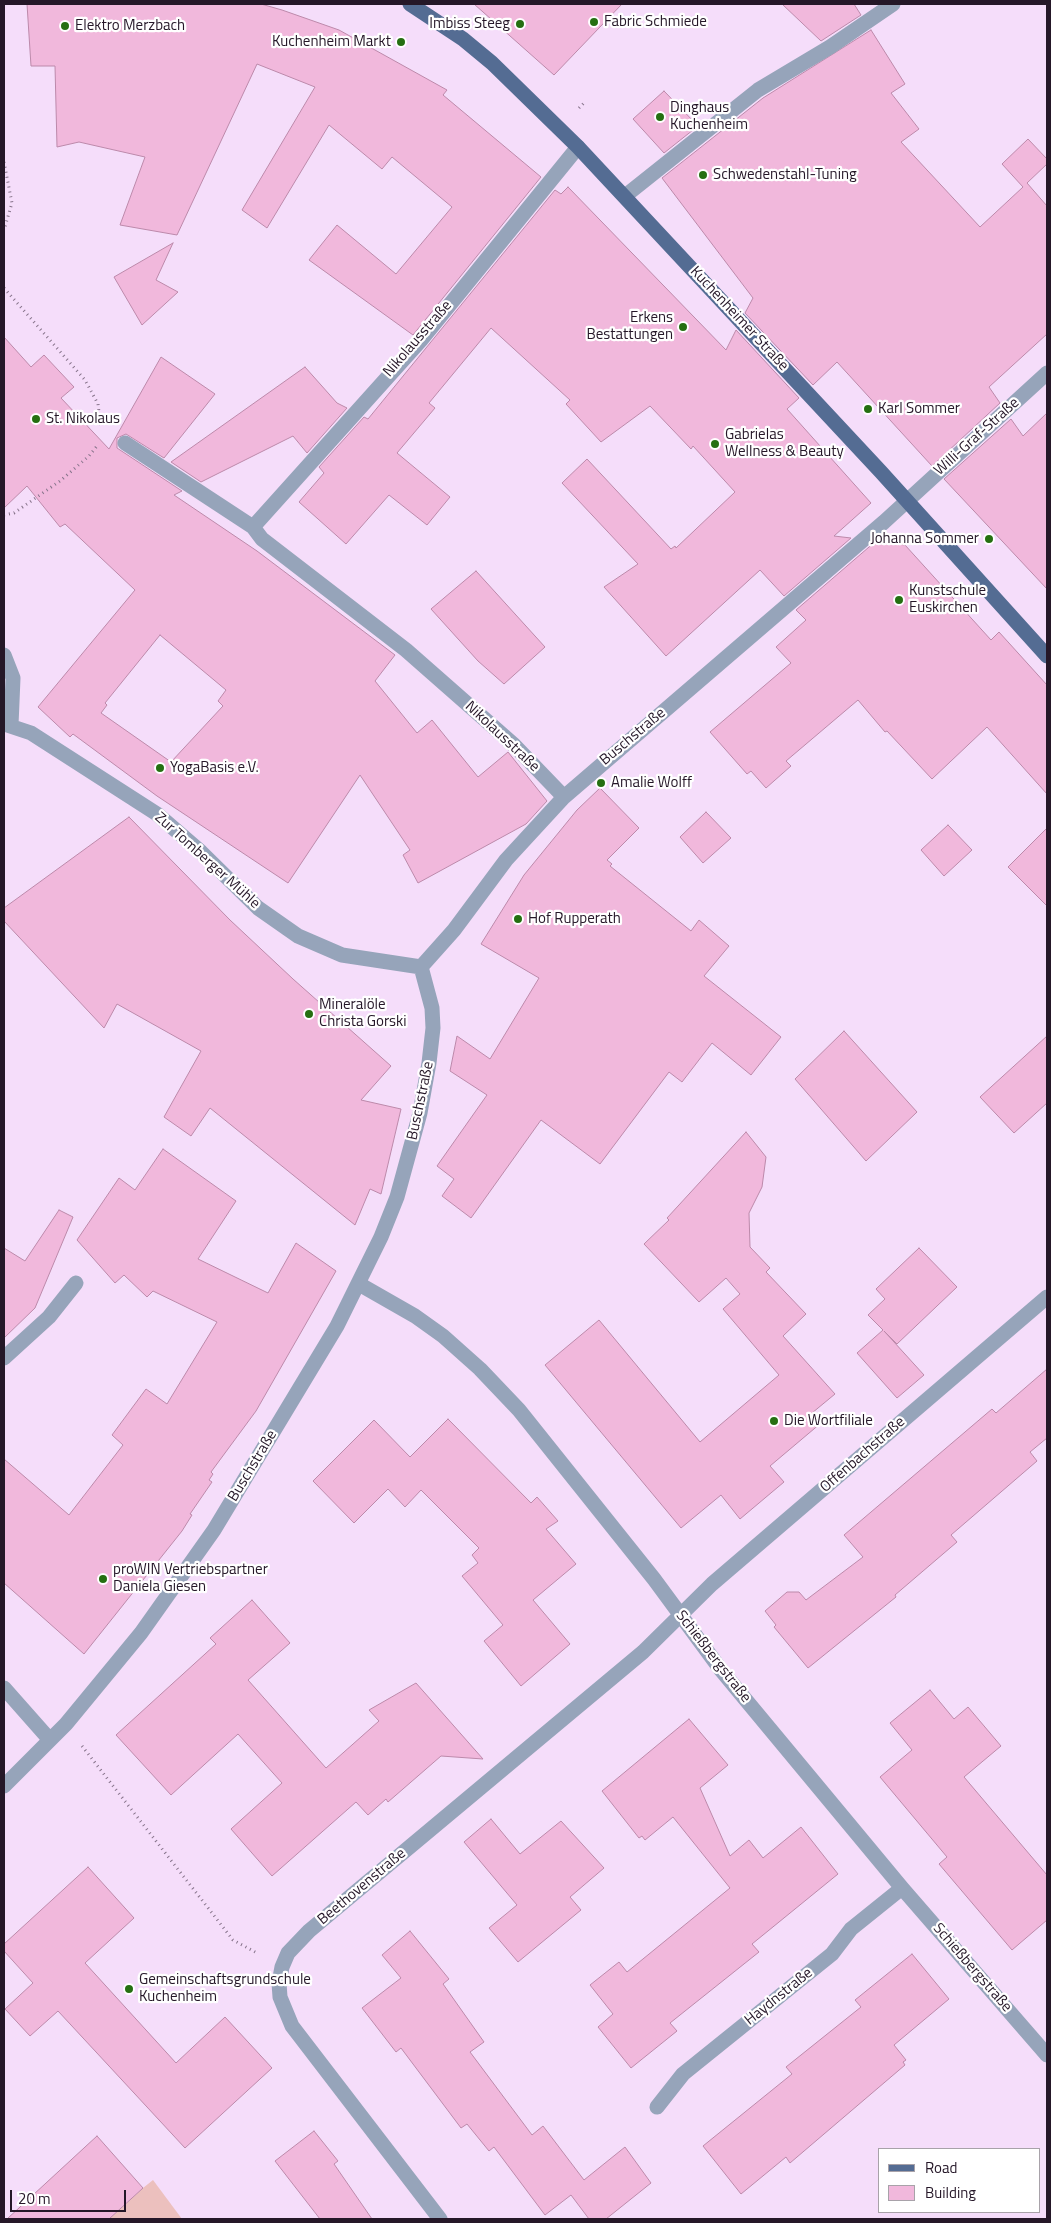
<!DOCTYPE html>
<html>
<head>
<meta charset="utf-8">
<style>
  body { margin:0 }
  #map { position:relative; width:1051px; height:2223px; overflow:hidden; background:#f5ddfa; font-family:"Titillium Web",sans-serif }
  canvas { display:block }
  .frame { position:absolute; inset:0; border:5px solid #251728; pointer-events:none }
  .legend { position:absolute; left:878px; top:2148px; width:162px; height:65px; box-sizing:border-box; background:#fff; border:1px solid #a8a2a9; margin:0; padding:6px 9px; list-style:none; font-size:15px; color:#251728 }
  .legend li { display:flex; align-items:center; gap:10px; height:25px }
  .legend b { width:25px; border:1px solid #a8a2a9 }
  .scale { position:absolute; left:10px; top:2190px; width:116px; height:22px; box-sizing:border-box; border:2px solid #251728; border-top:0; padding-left:6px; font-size:15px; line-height:18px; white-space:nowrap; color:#251728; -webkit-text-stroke:4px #fff; paint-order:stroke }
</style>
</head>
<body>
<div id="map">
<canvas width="1051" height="2223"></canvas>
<div class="frame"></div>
<ul class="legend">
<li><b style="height:6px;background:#546c93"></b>Road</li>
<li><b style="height:14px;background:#f1b8dc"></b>Building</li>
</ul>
<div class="scale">20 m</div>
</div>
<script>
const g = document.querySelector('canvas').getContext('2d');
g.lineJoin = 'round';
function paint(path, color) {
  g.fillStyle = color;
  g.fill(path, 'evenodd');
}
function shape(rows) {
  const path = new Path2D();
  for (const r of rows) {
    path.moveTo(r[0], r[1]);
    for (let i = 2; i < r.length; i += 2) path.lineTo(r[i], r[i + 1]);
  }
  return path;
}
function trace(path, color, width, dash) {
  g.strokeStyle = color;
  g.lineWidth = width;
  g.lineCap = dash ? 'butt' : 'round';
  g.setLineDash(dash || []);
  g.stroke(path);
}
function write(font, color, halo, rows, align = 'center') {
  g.font = font + ' "Titillium Web",sans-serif';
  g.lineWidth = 4.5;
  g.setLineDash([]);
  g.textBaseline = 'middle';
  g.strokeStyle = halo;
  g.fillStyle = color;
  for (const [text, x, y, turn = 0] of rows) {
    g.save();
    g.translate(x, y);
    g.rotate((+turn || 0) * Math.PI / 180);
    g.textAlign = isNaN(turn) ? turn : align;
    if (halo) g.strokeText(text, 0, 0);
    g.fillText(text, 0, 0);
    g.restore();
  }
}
paint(shape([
  [153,2180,182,2219,109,2219,143,2188]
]), '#ecc0be');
const building = shape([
  [27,4,261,4,282,10,339,30,447,90,443,95,541,177,413,335,309,260,337,225,396,274,452,207,392,157,382,169,329,125,267,228,242,210,315,87,257,64,177,235,120,225,145,157,79,142,57,147,55,66,31,66,27,4],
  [474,4,622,4,554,75,474,4],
  [782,4,854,4,861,15,821,41,782,4],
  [871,30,905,84,891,93,919,129,901,142,980,227,1023,187,1002,164,1028,139,1047,159,1047,164,1027,183,1047,206,1047,334,989,387,1000,403,932,466,837,362,813,385,745,313,753,298,662,178,763,98,871,30],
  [664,91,698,126,664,153,633,119,664,91],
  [568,187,726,350,736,330,799,398,787,409,871,503,834,536,851,538,784,596,760,570,666,656,604,587,638,564,562,483,587,459,671,549,675,546,676,548,735,492,693,446,691,449,650,406,601,442,566,404,570,400,491,328,429,403,435,408,397,453,450,497,427,525,389,495,346,544,299,502,324,473,319,467,364,417,368,419,555,190,561,194,568,187],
  [173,243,156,280,178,292,142,325,114,277,173,243],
  [4,337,31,367,44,355,74,387,61,398,109,449,161,357,215,394,164,458,126,434,117,438,117,448,182,491,174,495,257,551,395,655,375,681,417,733,432,720,478,777,508,752,547,801,526,824,418,883,403,855,410,850,360,775,288,883,157,796,73,734,70,737,38,707,135,590,65,524,60,527,27,486,4,508,4,337],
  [160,635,226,690,218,701,223,706,171,762,101,713,107,705,105,703,160,635],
  [305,367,337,403,347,408,307,453,293,436,201,482,171,462,305,367],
  [1047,413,1047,589,944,479,1011,419,1023,436,1047,413],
  [876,541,905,545,991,640,999,632,1047,685,1047,794,987,727,932,779,887,731,885,732,858,700,786,761,791,766,766,788,751,771,747,774,710,732,791,663,776,647,806,620,796,610,876,541],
  [476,571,545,647,504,684,478,661,431,609,476,571],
  [600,788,639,828,607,860,612,864,610,866,691,931,699,920,729,946,704,976,781,1037,751,1075,712,1043,682,1082,669,1072,600,1164,541,1120,471,1218,442,1196,454,1179,437,1166,487,1095,450,1071,457,1036,490,1059,539,978,481,944,524,875,577,810,600,788],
  [706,812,731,838,703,863,680,837,706,812],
  [129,817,230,920,293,979,391,1066,361,1100,401,1109,381,1194,370,1189,355,1225,210,1108,191,1136,164,1117,201,1051,117,1004,104,1028,4,921,4,908,129,817],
  [948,825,972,850,944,876,921,850,948,825],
  [1047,828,1047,906,1008,867,1047,828],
  [844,1031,917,1112,866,1161,795,1079,844,1031],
  [1047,1036,1047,1103,1014,1133,980,1097,1047,1036],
  [746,1132,766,1157,762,1187,749,1213,750,1247,770,1268,766,1272,806,1314,783,1336,835,1394,812,1413,821,1423,770,1466,784,1482,740,1519,721,1495,681,1528,545,1365,599,1320,700,1442,779,1375,723,1309,740,1294,726,1278,699,1302,644,1244,669,1220,667,1218,746,1132],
  [163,1149,236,1201,198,1259,268,1293,296,1243,336,1271,256,1411,211,1472,213,1474,209,1480,212,1482,190,1514,192,1515,182,1531,84,1654,4,1583,4,1459,69,1515,123,1445,112,1435,146,1389,167,1404,217,1322,153,1291,147,1297,124,1275,115,1283,77,1240,119,1178,135,1190,163,1149],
  [59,1210,73,1217,35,1308,4,1338,4,1248,25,1261,59,1210],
  [919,1248,957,1287,897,1344,884,1331,924,1375,897,1398,857,1353,883,1330,868,1315,885,1299,876,1289,919,1248],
  [1047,1369,1047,1438,1030,1452,1037,1461,951,1535,957,1542,895,1595,896,1597,808,1668,774,1627,776,1625,765,1611,787,1592,799,1592,806,1600,863,1557,844,1535,992,1409,996,1413,1047,1369],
  [448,1419,531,1503,537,1497,558,1521,546,1529,576,1564,533,1600,570,1644,521,1686,484,1641,503,1625,462,1576,478,1563,472,1555,479,1548,421,1490,405,1507,388,1489,354,1523,313,1481,374,1420,410,1457,448,1419],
  [252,1600,290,1643,248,1680,326,1768,379,1721,369,1710,416,1683,483,1759,441,1756,388,1802,386,1799,368,1815,356,1802,272,1876,231,1829,282,1783,238,1734,171,1795,116,1735,216,1644,210,1638,252,1600],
  [930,1690,954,1719,968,1707,1001,1746,964,1777,1047,1875,1047,1920,1012,1950,939,1864,947,1857,880,1777,912,1750,890,1723,930,1690],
  [689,1719,728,1765,700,1788,730,1856,749,1840,763,1858,801,1827,838,1874,752,1944,759,1952,670,2023,677,2031,631,2068,598,2027,613,2014,590,1985,619,1962,627,1972,730,1888,673,1817,645,1840,642,1836,639,1838,602,1791,689,1719],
  [491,1819,520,1854,561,1821,604,1868,570,1897,581,1910,518,1962,489,1928,517,1905,464,1842,491,1819],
  [88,1867,134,1918,85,1963,176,2063,225,2017,272,2068,185,2148,58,2011,30,2036,5,2009,33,1983,4,1951,4,1944,88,1867],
  [410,1931,449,1979,443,1984,484,2042,470,2052,532,2135,543,2126,584,2180,625,2147,651,2183,606,2219,589,2219,571,2195,545,2215,494,2147,489,2151,467,2124,461,2128,401,2048,396,2052,362,2008,401,1978,382,1955,410,1931],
  [912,1954,949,1999,894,2045,906,2060,903,2062,905,2065,790,2163,786,2157,741,2194,703,2146,792,2074,786,2067,861,2007,855,2000,912,1954],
  [314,2131,338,2161,334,2164,372,2219,320,2219,275,2161,314,2131],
  [97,2136,143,2188,109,2219,7,2219,97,2136]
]);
paint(building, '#f1b8dc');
trace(building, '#bc89aa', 1);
trace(shape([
  [579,108,584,103],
  [4,162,12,203,4,230],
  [4,288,85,380,98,404,101,428],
  [4,515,14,513,60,481,89,456,97,446],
  [82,1746,233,1940,257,1953]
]), '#87748b', 3, [1, 4]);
trace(shape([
  [625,196,758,90,830,47,893,4]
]), '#96a4ba', 15);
trace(shape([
  [125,443,253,527,262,539,406,650,514,745,564,797],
  [253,527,421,340,578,147],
  [4,655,13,678,11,725],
  [4,724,31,733,157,814,201,852,258,908,298,936,342,955,421,967],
  [421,967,454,930,506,860,564,797,884,522,1047,373],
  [359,1284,415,1316,443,1336,480,1369,519,1410,654,1579,721,1670,902,1888,1047,2055],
  [4,1358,49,1317,76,1283],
  [4,1688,50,1740],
  [4,1786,66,1724,141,1633,214,1530,337,1326,381,1237,397,1197,420,1113,429,1063,433,1028,432,1008,421,967],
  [657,2107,683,2074,832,1954,851,1929,902,1888],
  [440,2219,292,2026,280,1997,279,1983,282,1967,288,1953,309,1931,643,1652,712,1584,1047,1297]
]), '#96a4ba', 15);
trace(shape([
  [410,4,463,39,492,63,578,147,881,472,1047,656]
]), '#546c93', 15);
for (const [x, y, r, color] of [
  [594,22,5,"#256f11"],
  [520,24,5,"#256f11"],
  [65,26,5,"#256f11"],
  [401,42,5,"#256f11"],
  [660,117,5,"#256f11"],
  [703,175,5,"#256f11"],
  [683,327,5,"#256f11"],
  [868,409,5,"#256f11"],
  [36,419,5,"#256f11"],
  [715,444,5,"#256f11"],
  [989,539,5,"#256f11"],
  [899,600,5,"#256f11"],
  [160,768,5,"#256f11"],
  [601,783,5,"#256f11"],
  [518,919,5,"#256f11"],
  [309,1014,5,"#256f11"],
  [774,1421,5,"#256f11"],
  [103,1579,5,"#256f11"],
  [129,1989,5,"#256f11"]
]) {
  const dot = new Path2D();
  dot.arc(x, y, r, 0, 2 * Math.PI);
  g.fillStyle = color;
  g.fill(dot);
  trace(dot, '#fff', 2);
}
write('15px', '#251728', '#fff', [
  ["Fabric Schmiede",604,22],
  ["Imbiss Steeg",510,24,"right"],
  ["Elektro Merzbach",75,26],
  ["Kuchenheim Markt",391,42,"right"],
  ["Dinghaus",670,108],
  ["Kuchenheim",670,125],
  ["Schwedenstahl-Tuning",713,175],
  ["Erkens",673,318,"right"],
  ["Bestattungen",673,335,"right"],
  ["Karl Sommer",878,409],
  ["St. Nikolaus",46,419],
  ["Gabrielas",725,435],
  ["Wellness & Beauty",725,452],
  ["Johanna Sommer",979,539,"right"],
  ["Kunstschule",909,591],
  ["Euskirchen",909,608],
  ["YogaBasis e.V.",170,768],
  ["Amalie Wolff",611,783],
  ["Hof Rupperath",528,919],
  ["Mineralöle",319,1005],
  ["Christa Gorski",319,1022],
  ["Die Wortfiliale",784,1421],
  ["proWIN Vertriebspartner",113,1570],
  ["Daniela Giesen",113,1587],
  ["Gemeinschaftsgrundschule",139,1980],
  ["Kuchenheim",139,1997]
], 'left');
write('15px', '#251728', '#fff', [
  ["Kuchenheimer Straße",739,319,47],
  ["Nikolausstraße",418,339,-49],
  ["Willi-Graf-Straße",977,437,-42],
  ["Nikolausstraße",502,737,43],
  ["Buschstraße",633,737,-40],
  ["Zur Tomberger Mühle",207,861,42],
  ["Buschstraße",421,1101,-78],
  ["Offenbachstraße",863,1455,-41],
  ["Buschstraße",253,1466,-59],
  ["Schießbergstraße",713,1657,52],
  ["Beethovenstraße",362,1887,-40],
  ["Schießbergstraße",972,1968,49],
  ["Haydnstraße",779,1997,-39]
]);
</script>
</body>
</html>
